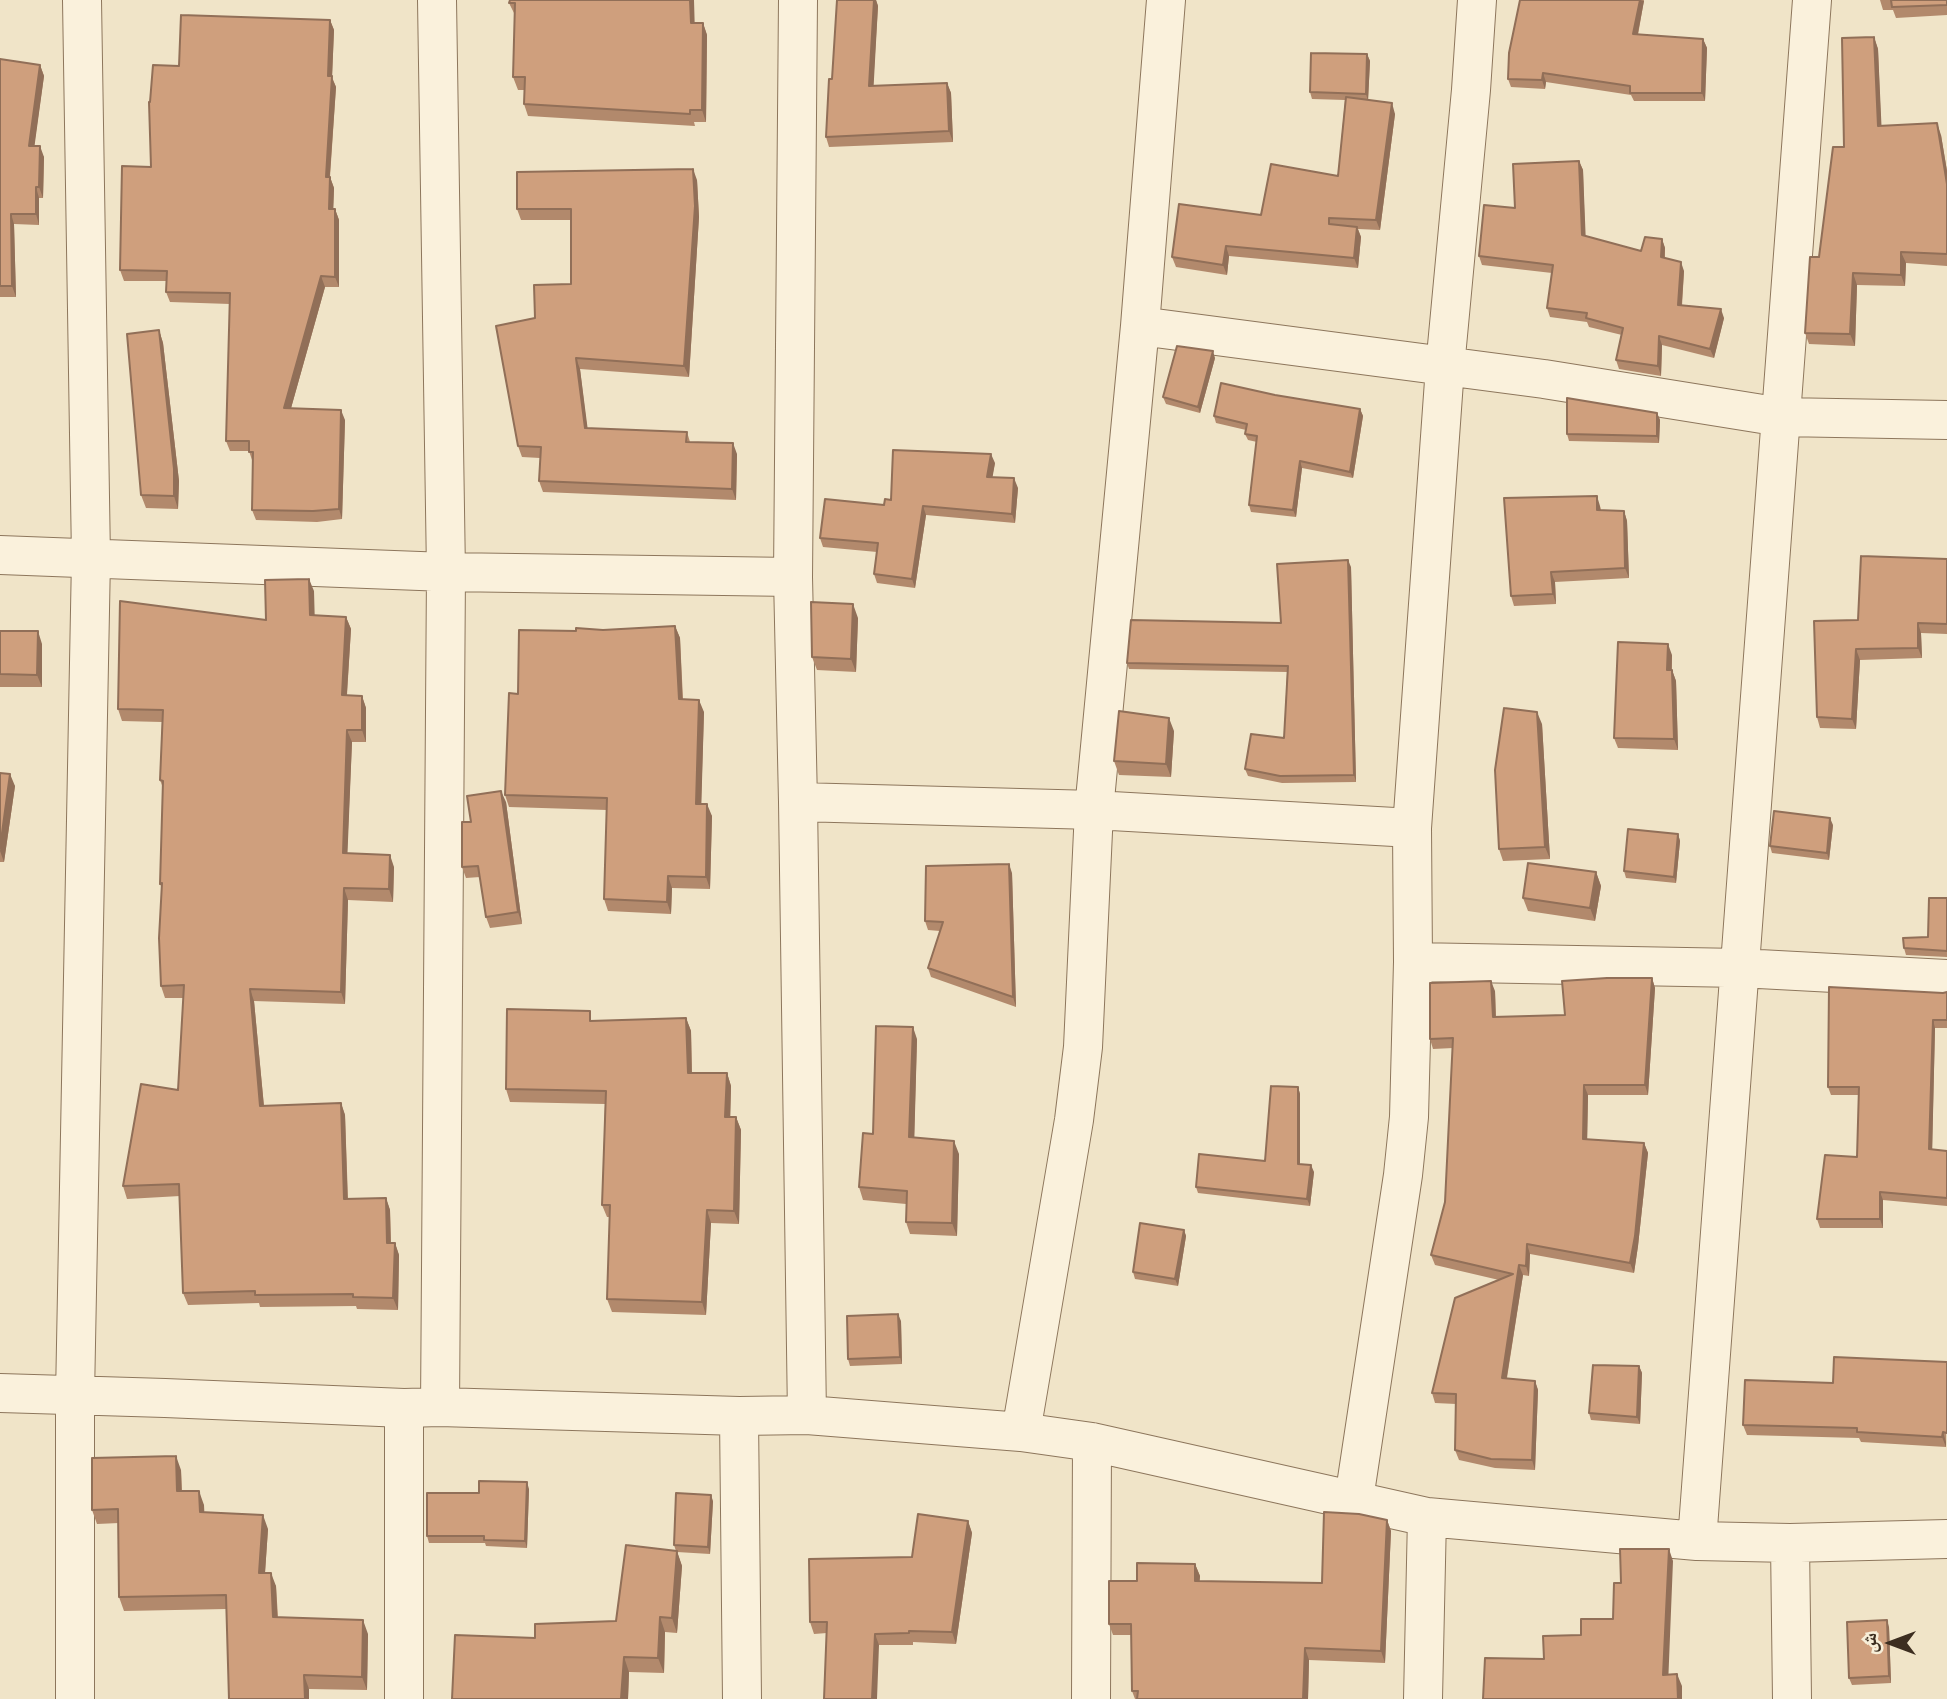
<!DOCTYPE html>
<html>
<head>
<meta charset="utf-8">
<style>
  body { margin:0 }
  #map { position:relative; width:1947px; height:1699px; overflow:hidden; background:#f0e4c8; font-family:"Crimson Pro","Noto Naskh Arabic",serif }
  canvas { display:block }
  .north { position:absolute; left:1856px; top:1608px; width:70px; height:70px; -webkit-text-stroke:5px #f7eed8; paint-order:stroke; rotate:270deg; font-size:19px; font-weight:700; line-height:28px; text-align:center; color:#3d2e20 }
  .north::after { content:''; display:block; margin:auto; width:24px; height:32px; background:#3d2e20; clip-path:polygon(50% 0,100% 100%,50% 72%,0 100%) }
</style>
</head>
<body>
<div id="map">
<canvas width="1947" height="1699"></canvas>
<div class="north">ش</div>
</div>
<script>
const g = document.querySelector('canvas').getContext('2d');
g.lineJoin = 'round';
function shape(rows) {
  const path = new Path2D();
  for (const r of rows) {
    path.moveTo(r[0], r[1]);
    for (let i = 2; i < r.length; i += 2) path.lineTo(r[i], r[i + 1]);
  }
  return path;
}
function trace(path, color, width, dash) {
  g.strokeStyle = color;
  g.lineWidth = width;
  g.lineCap = dash ? 'butt' : 'round';
  g.setLineDash(dash || []);
  g.stroke(path);
}
function paint(path, color) {
  g.fillStyle = color;
  g.fill(path, 'evenodd');
}
const minor = shape([
  [437,0,446,572,440,1407],
  [798,0,793,577,798,802,807,1415],
  [1140,326,1544,379,1781,417,1947,420],
  [0,555,446,572,793,577],
  [798,802,1094,810,1412,828],
  [1413,962,1740,968,1947,979],
  [0,1393,165,1398,404,1408,440,1407,739,1416,807,1415,1021,1432,1092,1442,1427,1517,1697,1541,1790,1543,1947,1539],
  [404,1408,404,1699],
  [739,1416,742,1699],
  [1021,1432,1074,1120,1083,1047,1094,810,1140,326,1166,0],
  [1354,1499,1403,1175,1409,1117,1413,962,1412,828,1445,367,1471,90,1477,0],
  [1697,1541,1812,0],
  [1790,1543,1792,1699],
  [75,1699,75,1396,91,558,82,0],
  [1091,1699,1092,1442],
  [1423,1699,1427,1517]
]);
trace(minor, '#8d765c', 40);
trace(minor, '#faf1dc', 38);
paint(shape([
  [837,0,876,0,878,6,873,86,947,83,951,93,953,142,829,147,826,137,832,79],
  [1520,0,1644,0,1638,35,1703,39,1707,48,1705,101,1634,101,1631,95,1546,82,1545,89,1511,87,1508,79],
  [1880,0,1947,0,1947,15,1896,18,1893,10,1883,10],
  [509,3,703,23,707,35,706,122,694,122,695,126,528,116,524,104,525,90,518,90,513,77,515,15],
  [330,20,334,30,332,77,336,87,330,177,334,188,333,209,335,209,339,220,339,287,325,287,291,408,345,420,342,519,317,522,256,520,252,510,253,463,249,451,230,451,226,441,230,304,170,302,166,292,166,281,124,281,120,270,151,167,150,102,179,66],
  [1874,37,1878,49,1881,126,1941,135,1947,171,1947,266,1906,263,1905,286,1857,285,1855,346,1809,344,1805,333,1819,257,1844,147],
  [1367,54,1370,61,1368,100,1395,114,1380,230,1358,229,1361,237,1358,268,1229,256,1227,275,1176,267,1172,257,1338,176,1345,100,1312,99,1310,92],
  [0,59,40,65,44,76,34,146,44,157,43,198,39,198,39,225,14,224,16,297,0,297],
  [1579,161,1583,170,1585,236,1641,251,1662,239,1665,248,1665,258,1684,271,1682,306,1724,318,1714,358,1662,345,1661,376,1619,369,1616,360,1622,335,1589,327,1587,322,1550,317,1547,308,1552,273,1482,265,1479,256,1515,208],
  [697,180,699,217,689,377,580,369,587,428,687,432,690,442,737,454,736,500,543,492,539,481,540,458,522,457,518,446,535,318,571,284,571,220,521,220,517,209],
  [159,330,163,343,179,481,178,509,146,508,141,495],
  [1215,358,1200,413,1166,404,1163,397],
  [1275,395,1360,409,1363,416,1353,478,1302,468,1296,517,1251,512,1249,505,1257,442,1248,440,1245,434,1246,430,1216,423,1214,416],
  [1657,413,1660,420,1659,443,1569,441,1567,434],
  [995,463,992,477,1018,488,1015,523,926,515,915,588,877,583,874,574,877,552,823,547,820,538,891,500],
  [1600,506,1601,510,1624,511,1627,521,1629,578,1555,582,1556,604,1514,606,1511,596],
  [1947,559,1947,634,1921,633,1922,658,1860,660,1856,729,1820,728,1817,717,1858,620],
  [1351,567,1356,782,1282,783,1248,776,1245,769,1284,738,1287,672,1129,669,1127,663,1281,623],
  [314,591,314,616,346,617,351,629,347,695,362,696,366,708,366,742,352,742,347,853,394,867,393,902,348,900,345,1004,254,1001,264,1106,341,1103,345,1115,348,1199,386,1198,390,1210,391,1243,395,1243,399,1255,398,1310,357,1309,356,1306,260,1307,259,1303,188,1305,183,1293,180,1196,127,1199,123,1186,178,1090,183,998,165,998,161,986,162,888,160,884,163,788,160,780,162,722,122,721,118,709,266,620],
  [858,618,856,672,817,670,812,657],
  [675,626,680,638,683,699,704,712,701,804,712,816,710,889,672,888,671,914,608,911,604,899,607,810,509,807,505,795,518,694,576,631],
  [0,631,42,644,42,687,0,687],
  [1672,655,1672,670,1676,681,1678,750,1618,748,1614,738],
  [1542,724,1550,859,1503,861,1499,849],
  [1174,731,1171,777,1119,775,1114,761],
  [0,773,15,786,4,862,0,862],
  [506,802,522,924,490,928,486,917,480,877,466,878,462,867,471,822],
  [1833,825,1829,860,1772,853,1770,846],
  [1678,834,1680,841,1676,883,1626,878,1624,871],
  [1596,872,1601,886,1595,921,1528,911,1523,898],
  [1012,873,1016,1007,931,977,928,968,940,931,928,930,925,921],
  [1947,898,1947,957,1906,955,1904,948,1928,937],
  [1652,978,1655,988,1648,1095,1588,1095,1587,1139,1644,1143,1648,1153,1638,1246,1634,1273,1530,1254,1529,1276,1523,1275,1507,1378,1535,1381,1538,1390,1535,1470,1495,1468,1459,1460,1455,1450,1456,1404,1435,1403,1432,1393,1499,1280,1435,1265,1431,1255,1445,1202,1453,1048,1433,1049,1430,1039,1495,991,1496,1017,1565,1015],
  [1947,992,1947,1028,1935,1028,1932,1150,1947,1151,1947,1206,1883,1200,1883,1228,1820,1228,1817,1219,1857,1157,1859,1095,1831,1095,1828,1087,1943,993],
  [686,1018,691,1031,692,1073,727,1073,731,1086,730,1117,736,1117,741,1130,739,1224,711,1223,706,1315,612,1312,607,1299,610,1217,607,1217,602,1205,605,1104,510,1102,506,1089,594,1021],
  [917,1039,914,1138,959,1154,957,1236,910,1234,906,1222,906,1204,863,1200,859,1187,873,1134],
  [1298,1087,1300,1094,1300,1164,1314,1172,1310,1206,1198,1193,1196,1187,1265,1161],
  [1184,1230,1186,1236,1178,1286,1135,1279,1133,1272],
  [901,1321,902,1364,850,1366,848,1359],
  [1947,1362,1946,1447,1861,1442,1859,1438,1747,1435,1743,1425,1833,1383],
  [1639,1366,1642,1373,1640,1424,1591,1420,1589,1413],
  [181,1470,182,1491,204,1505,204,1512,268,1529,265,1573,276,1586,278,1617,368,1634,367,1690,309,1689,226,1609,124,1611,119,1597,119,1523,97,1524,92,1510],
  [529,1489,527,1548,486,1546,485,1543,429,1543,427,1536,479,1493],
  [713,1501,710,1554,677,1552,682,1566,677,1633,665,1632,664,1673,629,1672,628,1699,452,1699,535,1638,616,1621,676,1551,674,1545],
  [1387,1520,1391,1531,1385,1663,1309,1660,1308,1699,1135,1699,1132,1691,1131,1635,1113,1635,1109,1624,1195,1564,1200,1576,1199,1581,1322,1583],
  [968,1521,972,1533,956,1644,913,1642,913,1645,879,1645,827,1633,814,1634,810,1622],
  [1889,1627,1891,1683,1852,1685,1849,1678]
]), '#b2896c');
paint(shape([
  [690,0,694,0,695,35,691,23],
  [874,0,876,0,878,6,873,97,869,86],
  [1640,0,1644,1,1636,43,1633,34],
  [330,20,334,30,332,78,336,87,329,187,326,177],
  [703,23,707,35,706,122,702,110],
  [1874,37,1878,49,1882,137,1878,126],
  [1703,39,1707,48,1705,101,1702,93],
  [1367,54,1370,61,1368,101,1366,94],
  [40,65,44,76,33,157,29,146],
  [1543,73,1546,82,1545,89,1542,80],
  [947,83,951,93,953,142,949,131],
  [1392,103,1395,114,1380,230,1376,220],
  [1937,123,1941,135,1947,171,1947,184],
  [40,146,44,157,43,198,39,187],
  [1579,161,1583,170,1586,245,1582,235],
  [693,169,697,180,699,217,689,377,684,366],
  [330,177,334,188,333,219,329,209],
  [36,187,39,198,39,225,36,214],
  [335,209,339,220,339,287,335,277],
  [11,214,14,224,16,297,12,286],
  [1357,227,1361,237,1358,268,1354,258],
  [1662,239,1665,248,1664,266,1661,257],
  [1226,246,1229,256,1227,275,1223,265],
  [1901,252,1906,263,1905,286,1901,275],
  [1681,262,1684,271,1681,315,1678,305],
  [1853,273,1857,285,1855,346,1850,334],
  [321,276,325,287,288,419,284,408],
  [1721,309,1724,318,1714,358,1710,349],
  [159,330,163,343,179,481,178,509,174,496],
  [1659,336,1662,345,1661,376,1658,366],
  [1213,351,1215,358,1200,413,1198,407],
  [576,358,580,369,589,439,585,428],
  [1360,409,1363,416,1353,478,1350,472],
  [341,410,345,420,342,519,339,509],
  [1657,413,1660,420,1659,443,1657,436],
  [733,443,737,454,736,500,732,489],
  [991,454,995,463,991,486,987,477],
  [1300,461,1302,468,1296,517,1293,510],
  [1014,478,1018,488,1015,523,1012,514],
  [1597,496,1600,506,1601,520,1597,510],
  [923,506,926,515,915,588,912,579],
  [1624,511,1627,521,1629,578,1625,568],
  [1348,560,1351,567,1356,782,1354,775],
  [1551,572,1555,582,1556,604,1553,594],
  [309,579,314,591,315,627,310,615],
  [853,604,858,618,856,672,851,659],
  [346,617,351,629,346,707,342,695],
  [1918,623,1921,633,1922,658,1918,648],
  [675,626,680,638,683,711,679,699],
  [38,631,42,644,42,687,37,675],
  [1668,644,1672,655,1671,681,1667,670],
  [1856,649,1860,660,1856,729,1852,719],
  [1672,670,1676,681,1678,750,1674,739],
  [362,696,366,708,366,742,362,730],
  [699,700,704,712,701,816,696,804],
  [1537,712,1542,724,1550,859,1545,847],
  [1169,718,1174,731,1171,777,1166,764],
  [347,730,352,742,347,865,343,853],
  [10,774,15,786,4,862,0,851],
  [501,791,506,802,522,924,518,912],
  [707,804,712,816,710,889,706,877],
  [1830,818,1833,825,1829,860,1827,853],
  [1678,834,1680,841,1676,883,1674,877],
  [390,855,394,867,393,902,389,889],
  [1009,864,1012,873,1016,1007,1013,997],
  [1596,872,1601,886,1595,921,1590,908],
  [668,876,672,888,671,914,667,902],
  [344,888,348,900,345,1004,341,992],
  [1652,978,1655,988,1648,1095,1645,1085],
  [1491,981,1495,991,1496,1027,1493,1017],
  [250,989,254,1001,265,1118,260,1106],
  [686,1018,691,1031,692,1085,688,1073],
  [1933,1020,1935,1028,1932,1158,1929,1149],
  [913,1027,917,1039,914,1150,909,1137],
  [727,1073,731,1086,730,1129,725,1117],
  [1584,1085,1588,1095,1587,1149,1583,1139],
  [1298,1087,1300,1094,1300,1170,1298,1164],
  [341,1103,345,1115,348,1211,344,1199],
  [736,1117,741,1130,739,1224,734,1211],
  [954,1141,959,1154,957,1236,952,1223],
  [1644,1143,1648,1153,1638,1246,1634,1273,1630,1263],
  [1311,1165,1314,1172,1310,1206,1307,1199],
  [1880,1192,1883,1200,1883,1228,1880,1219],
  [386,1198,390,1210,391,1255,387,1243],
  [707,1210,711,1223,706,1315,702,1302],
  [1184,1230,1186,1236,1178,1286,1175,1279],
  [395,1243,399,1255,398,1310,393,1298],
  [1527,1244,1530,1254,1529,1276,1526,1266],
  [1519,1265,1523,1275,1505,1388,1502,1378],
  [898,1314,901,1321,902,1364,900,1357],
  [1639,1366,1642,1373,1640,1424,1637,1417],
  [1535,1381,1538,1390,1535,1470,1532,1460],
  [1943,1432,1946,1442,1946,1447,1942,1437],
  [176,1456,181,1470,182,1505,177,1491],
  [527,1482,529,1489,527,1548,525,1541],
  [199,1491,204,1505,205,1526,200,1512],
  [711,1495,713,1501,710,1554,708,1547],
  [263,1515,268,1529,264,1587,259,1573],
  [1387,1520,1391,1531,1385,1663,1381,1651],
  [968,1521,972,1533,956,1644,952,1632],
  [1669,1549,1673,1561,1668,1686,1663,1675],
  [677,1551,682,1566,677,1633,672,1618],
  [1195,1564,1200,1576,1199,1593,1195,1581],
  [271,1573,276,1586,278,1631,273,1617],
  [660,1617,665,1632,664,1673,658,1658],
  [363,1620,368,1634,367,1690,362,1677],
  [1887,1620,1889,1627,1891,1683,1889,1676],
  [875,1634,879,1645,877,1699,872,1699],
  [1305,1648,1309,1660,1308,1699,1303,1699],
  [624,1657,629,1672,628,1699,621,1699],
  [1677,1674,1682,1686,1682,1699,1678,1699],
  [304,1675,309,1689,309,1699,305,1699]
]), '#916f58');
const building = shape([
  [510,0,690,0,691,23,703,23,702,110,690,110,690,114,524,104,525,77,513,77,515,3,509,3,510,0],
  [837,0,874,0,869,86,947,83,949,131,826,137,829,79,832,79,837,0],
  [1520,0,1640,0,1633,34,1703,39,1702,93,1630,93,1630,86,1543,73,1542,80,1508,79,1509,53,1520,0],
  [1891,0,1947,0,1947,5,1892,7,1891,0],
  [181,15,330,20,328,76,332,76,326,177,330,177,329,209,335,209,335,277,321,276,284,408,341,410,339,509,313,511,252,510,253,452,249,452,249,441,226,441,230,293,166,292,167,271,120,270,122,166,151,167,149,102,150,102,153,65,179,66,181,15],
  [1874,37,1878,126,1937,123,1947,184,1947,254,1901,252,1901,275,1853,273,1850,334,1805,333,1810,257,1819,257,1833,147,1844,147,1842,38,1874,37],
  [1311,53,1367,54,1366,94,1310,92,1311,53],
  [0,59,40,65,29,146,40,146,39,187,36,187,36,214,11,214,12,286,0,286,0,59],
  [1346,97,1392,103,1376,220,1329,218,1329,224,1357,227,1354,258,1226,246,1223,265,1172,257,1179,204,1261,215,1271,164,1338,176,1346,97],
  [1579,161,1582,235,1641,251,1645,237,1662,239,1661,257,1681,262,1678,305,1721,309,1710,349,1659,336,1658,366,1616,360,1623,328,1586,318,1587,313,1547,308,1553,265,1479,256,1484,205,1515,208,1513,164,1579,161],
  [693,169,695,206,684,366,576,358,585,428,687,432,686,442,733,443,732,489,539,481,541,447,518,446,496,326,535,318,534,285,571,284,571,209,517,209,517,172,693,169],
  [159,330,174,469,174,496,141,495,127,334,159,330],
  [1177,346,1213,351,1198,407,1163,397,1177,346],
  [1221,383,1275,395,1360,409,1350,472,1300,461,1293,510,1249,505,1257,436,1245,434,1247,424,1214,416,1221,383],
  [1567,398,1657,413,1657,436,1567,434,1567,398],
  [893,450,991,454,987,477,1014,478,1012,514,923,506,912,579,874,574,878,543,820,538,825,499,884,505,885,499,891,500,893,450],
  [1597,496,1597,510,1624,511,1625,568,1551,572,1553,594,1511,596,1504,498,1597,496],
  [1861,556,1947,559,1947,624,1918,623,1918,648,1856,649,1852,719,1817,717,1814,621,1858,620,1861,556],
  [1348,560,1354,775,1280,776,1245,769,1251,734,1284,738,1288,666,1127,663,1131,620,1281,623,1277,564,1348,560],
  [309,579,310,615,346,617,342,695,362,696,362,730,347,730,343,853,390,855,389,889,344,888,341,992,250,989,260,1106,341,1103,344,1199,386,1198,387,1243,395,1243,393,1298,353,1297,353,1294,255,1295,255,1291,183,1293,179,1184,123,1186,141,1084,178,1090,184,985,161,986,159,938,162,883,160,884,163,781,160,780,163,710,118,709,120,601,266,620,265,580,309,579],
  [811,602,853,604,851,659,812,657,811,602],
  [675,626,679,699,699,700,696,804,707,804,706,877,668,876,667,902,604,899,607,798,505,795,509,693,518,694,519,630,576,631,576,628,603,630,675,626],
  [0,631,38,631,37,675,0,674,0,631],
  [1618,642,1668,644,1667,670,1672,670,1674,739,1614,738,1618,642],
  [1504,708,1537,712,1545,847,1499,849,1495,770,1504,708],
  [1119,711,1169,718,1166,764,1114,761,1119,711],
  [0,773,10,774,0,848,0,773],
  [501,791,518,912,486,917,478,866,462,867,462,822,471,822,467,796,501,791],
  [1774,811,1830,818,1827,853,1770,846,1774,811],
  [1628,829,1678,834,1674,877,1624,871,1628,829],
  [1528,863,1596,872,1590,908,1523,898,1528,863],
  [1009,864,1013,997,928,968,943,922,925,921,926,866,1009,864],
  [1929,898,1947,898,1947,951,1904,948,1903,938,1928,937,1929,898],
  [1607,978,1652,978,1645,1085,1584,1085,1583,1139,1644,1143,1635,1236,1630,1263,1527,1244,1526,1266,1519,1265,1502,1378,1535,1381,1532,1460,1491,1459,1455,1450,1456,1394,1432,1393,1455,1298,1513,1274,1431,1255,1445,1202,1453,1038,1430,1039,1430,983,1491,981,1493,1017,1565,1015,1562,981,1607,978],
  [1829,987,1943,993,1947,992,1947,1020,1933,1020,1929,1149,1947,1151,1947,1198,1880,1192,1880,1219,1817,1219,1825,1155,1857,1157,1859,1087,1828,1087,1829,987],
  [507,1009,590,1011,590,1021,686,1018,688,1073,727,1073,725,1117,736,1117,734,1211,707,1210,702,1302,607,1299,610,1205,602,1205,606,1091,506,1089,507,1009],
  [876,1026,913,1027,909,1137,954,1141,952,1223,906,1222,907,1191,859,1187,863,1133,873,1134,876,1026],
  [1271,1086,1298,1087,1298,1164,1311,1165,1307,1199,1196,1187,1199,1154,1265,1161,1271,1086],
  [1140,1223,1184,1230,1175,1279,1133,1272,1140,1223],
  [898,1314,900,1357,848,1359,847,1316,898,1314],
  [1834,1357,1947,1362,1947,1433,1943,1432,1942,1437,1857,1432,1857,1428,1743,1425,1745,1380,1833,1383,1834,1357],
  [1593,1365,1639,1366,1637,1417,1589,1413,1593,1365],
  [176,1456,177,1491,199,1491,200,1512,263,1515,259,1573,271,1573,273,1617,363,1620,362,1677,304,1675,305,1699,229,1699,226,1595,119,1597,118,1509,92,1510,92,1458,176,1456],
  [479,1481,527,1482,525,1541,484,1540,484,1536,427,1536,427,1493,479,1493,479,1481],
  [676,1493,711,1495,708,1547,674,1545,676,1493],
  [1324,1512,1359,1514,1387,1520,1381,1651,1305,1648,1303,1699,1137,1699,1138,1691,1132,1691,1131,1624,1109,1624,1109,1581,1137,1581,1137,1563,1195,1564,1195,1581,1322,1583,1324,1512],
  [918,1514,968,1521,952,1632,909,1631,909,1633,875,1634,872,1699,824,1699,827,1622,810,1622,809,1559,912,1557,918,1514],
  [626,1545,677,1551,672,1618,660,1617,658,1658,624,1657,621,1699,452,1699,455,1635,535,1638,535,1624,616,1621,626,1545],
  [1620,1549,1669,1549,1663,1675,1677,1674,1678,1699,1483,1699,1485,1658,1544,1659,1543,1636,1581,1635,1581,1619,1613,1619,1614,1583,1621,1583,1620,1549],
  [1887,1620,1889,1676,1849,1678,1847,1622,1887,1620]
]);
paint(building, '#cf9f7d');
trace(building, '#916f58', 2);
</script>
</body>
</html>
